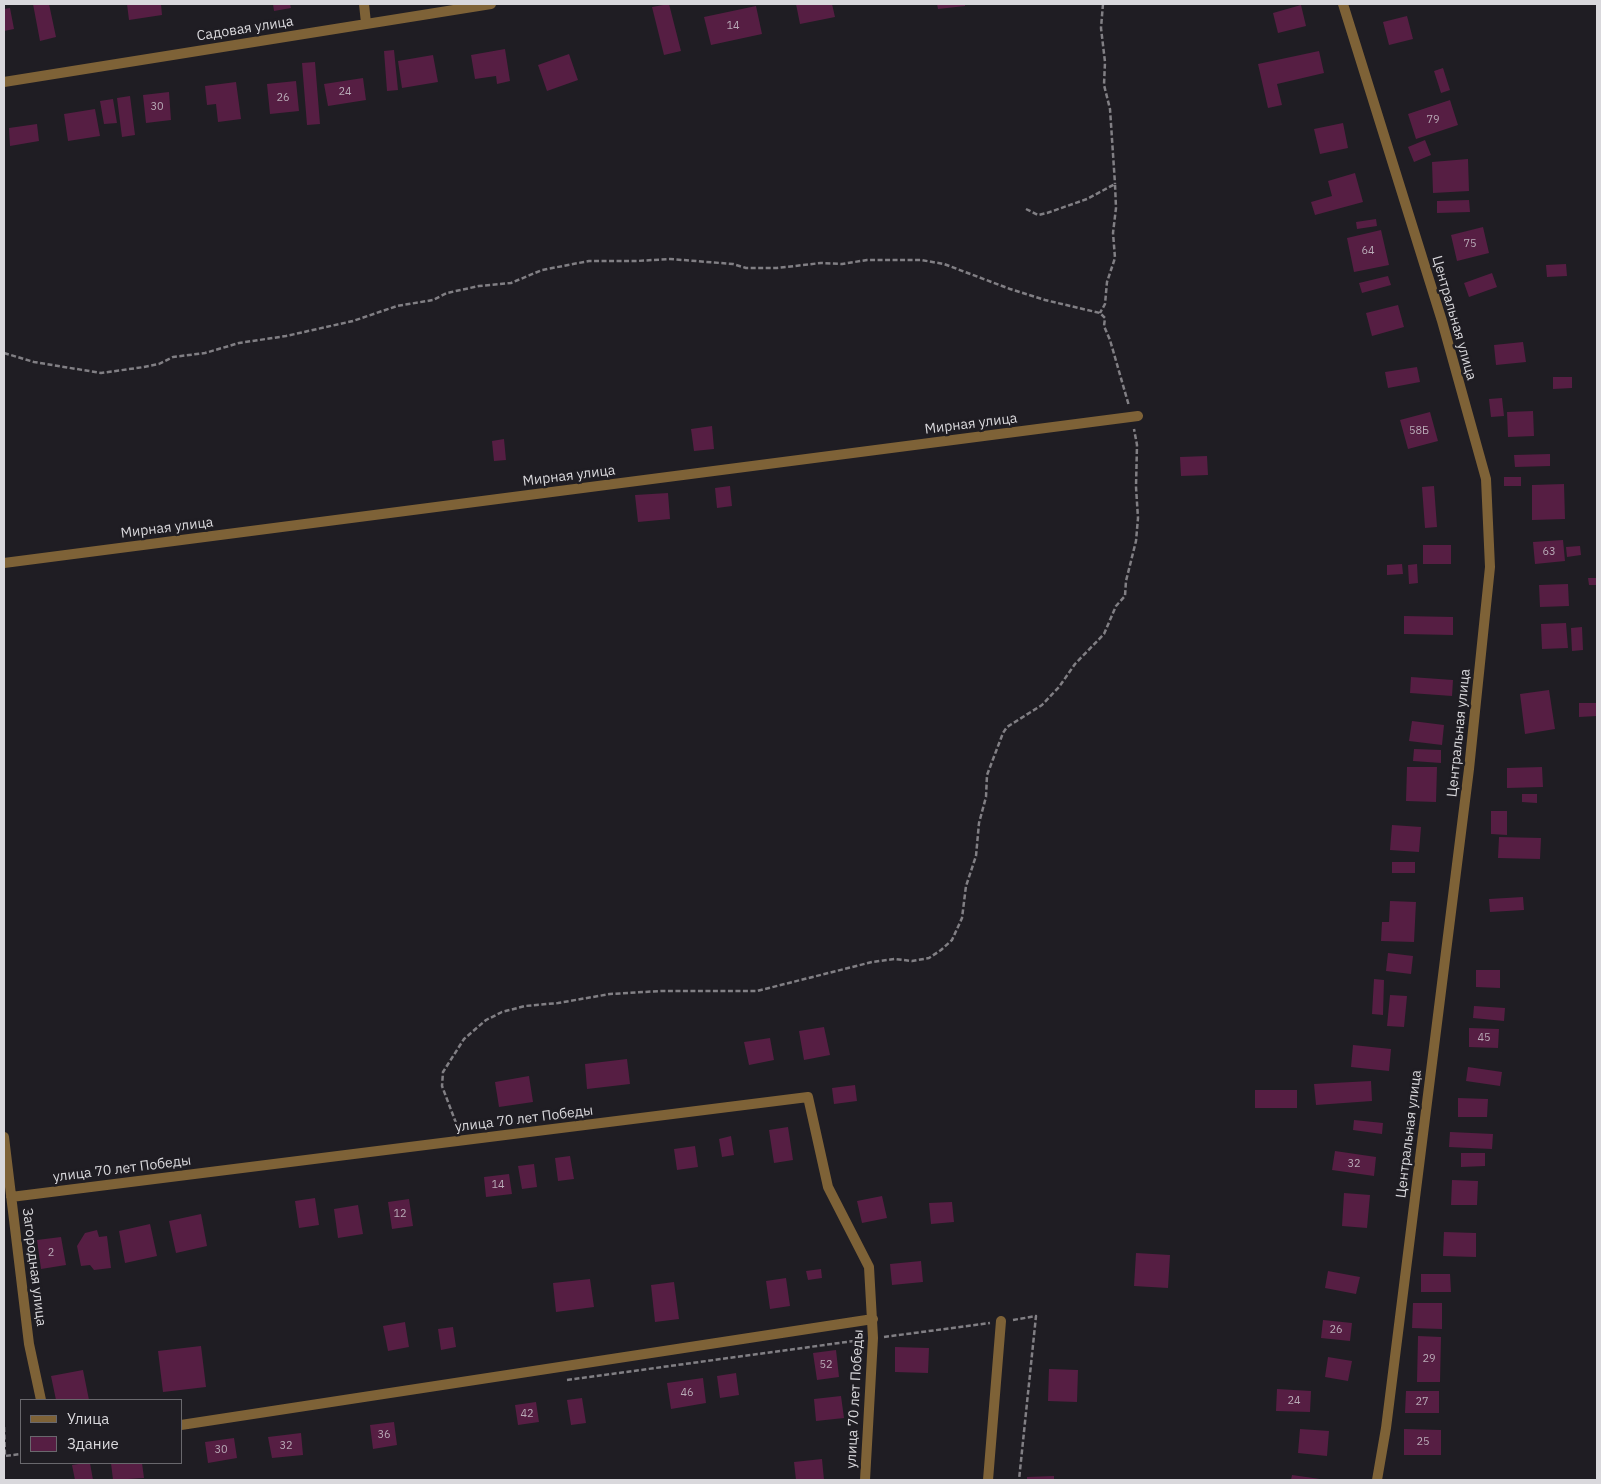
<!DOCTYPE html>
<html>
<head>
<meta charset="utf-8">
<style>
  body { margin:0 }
  #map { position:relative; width:1601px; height:1484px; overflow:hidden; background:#1f1d23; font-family:"IBM Plex Sans",sans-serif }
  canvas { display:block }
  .frame { position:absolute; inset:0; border:5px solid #d9d8dc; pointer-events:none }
  .legend { position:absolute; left:20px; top:1399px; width:162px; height:65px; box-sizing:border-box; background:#1f1d23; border:1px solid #69686d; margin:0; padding:6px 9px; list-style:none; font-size:15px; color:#d9d8dc }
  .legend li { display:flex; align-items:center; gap:10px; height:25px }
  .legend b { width:25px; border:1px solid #69686d }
</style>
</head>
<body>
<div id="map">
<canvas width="1601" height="1484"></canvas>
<div class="frame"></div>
<ul class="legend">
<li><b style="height:6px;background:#7e6237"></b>Улица</li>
<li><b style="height:14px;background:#561e43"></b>Здание</li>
</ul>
</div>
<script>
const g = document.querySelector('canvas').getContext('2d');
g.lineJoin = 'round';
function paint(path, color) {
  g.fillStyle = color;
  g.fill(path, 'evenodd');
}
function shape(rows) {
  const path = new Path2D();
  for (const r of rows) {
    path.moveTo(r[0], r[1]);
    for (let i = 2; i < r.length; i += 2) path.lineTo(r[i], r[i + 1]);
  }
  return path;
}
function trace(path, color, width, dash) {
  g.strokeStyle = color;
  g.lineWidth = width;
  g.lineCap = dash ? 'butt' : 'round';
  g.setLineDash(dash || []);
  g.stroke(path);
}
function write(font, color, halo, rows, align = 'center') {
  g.font = font + ' "IBM Plex Sans",sans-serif';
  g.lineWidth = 5;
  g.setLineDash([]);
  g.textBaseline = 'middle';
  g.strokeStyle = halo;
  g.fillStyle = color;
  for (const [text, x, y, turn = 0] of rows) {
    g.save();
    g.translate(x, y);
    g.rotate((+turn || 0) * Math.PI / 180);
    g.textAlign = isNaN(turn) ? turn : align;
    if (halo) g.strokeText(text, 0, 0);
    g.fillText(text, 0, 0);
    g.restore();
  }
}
paint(shape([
  [33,4,49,4,56,37,40,41],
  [127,4,161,4,162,15,129,20],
  [273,4,290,4,291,8,274,11],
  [669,4,681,51,664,55,652,7],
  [796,4,832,4,835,17,800,24],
  [937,4,965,4,965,6,938,9],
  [1301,5,1306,26,1278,33,1273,13],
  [756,6,762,34,711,45,704,17],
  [10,8,14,29,4,31,4,9],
  [1407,16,1413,39,1389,45,1383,22],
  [505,49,510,81,497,84,496,76,475,79,471,55],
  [394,50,398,90,387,91,384,51],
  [1319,51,1324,73,1277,84,1282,105,1268,108,1258,64],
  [569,54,578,80,547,91,538,65],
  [433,55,438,82,402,88,398,61],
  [315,62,320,124,307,125,302,63],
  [1443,68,1450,90,1441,93,1434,71],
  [363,78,366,100,328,106,324,84],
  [296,81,299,111,270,114,267,84],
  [236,82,241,119,218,122,216,104,207,105,205,86],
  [169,92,171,120,146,123,143,95],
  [130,96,135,135,122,137,117,98],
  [113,99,117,123,104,124,100,101],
  [1450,100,1458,125,1416,139,1408,114],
  [95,109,100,136,68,141,64,114],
  [1343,123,1348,148,1320,154,1314,129],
  [37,124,39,141,10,146,9,128],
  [1425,140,1431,155,1414,162,1408,147],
  [1468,159,1469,191,1433,193,1432,162],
  [1355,173,1363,202,1315,215,1311,202,1332,196,1328,181],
  [1469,200,1470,212,1437,213,1437,201],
  [1376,219,1377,226,1357,229,1356,222],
  [1483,227,1489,253,1457,261,1451,235],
  [1381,230,1389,265,1354,272,1347,238],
  [1566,264,1567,276,1547,277,1546,265],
  [1492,273,1497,287,1469,297,1464,283],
  [1388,276,1391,285,1362,293,1359,283],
  [1398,305,1404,327,1372,336,1366,313],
  [1523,342,1526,362,1496,365,1494,345],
  [1417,367,1420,382,1388,388,1385,372],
  [1553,377,1572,377,1572,388,1553,389],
  [1502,398,1504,416,1491,417,1489,399],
  [1533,411,1534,436,1508,437,1507,412],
  [1430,412,1438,441,1408,449,1400,420],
  [712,426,714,449,694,451,691,429],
  [504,439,506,460,494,461,492,441],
  [1550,454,1550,466,1515,467,1514,455],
  [1207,456,1208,475,1181,476,1180,457],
  [1504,477,1521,477,1521,486,1504,486],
  [1564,484,1565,519,1532,520,1532,485],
  [730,486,732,506,717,508,715,488],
  [1434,486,1437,527,1425,528,1422,487],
  [668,493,670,519,638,522,635,495],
  [1563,540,1565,561,1535,564,1533,542],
  [1423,545,1451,545,1451,564,1423,564],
  [1580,546,1581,555,1567,557,1566,547],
  [1402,564,1403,574,1387,575,1387,565],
  [1417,564,1418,583,1409,584,1408,565],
  [1588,578,1597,578,1597,585,1589,585],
  [1568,584,1569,606,1540,607,1539,585],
  [1404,616,1453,617,1453,635,1404,634],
  [1566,623,1568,648,1542,649,1541,624],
  [1582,627,1583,650,1572,651,1571,628],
  [1411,677,1453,680,1452,696,1410,693],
  [1549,690,1555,729,1525,734,1520,694],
  [1579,703,1597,703,1597,716,1579,717],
  [1412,721,1444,725,1442,745,1409,741],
  [1414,749,1441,750,1441,763,1413,761],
  [1407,767,1437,767,1436,802,1406,801],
  [1542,767,1543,787,1507,788,1507,768],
  [1522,794,1537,794,1537,803,1522,802],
  [1491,811,1507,811,1507,835,1491,834],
  [1392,825,1421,827,1419,852,1390,850],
  [1499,837,1541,838,1540,859,1498,858],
  [1392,862,1415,862,1415,873,1392,873],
  [1523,897,1524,910,1490,912,1489,899],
  [1390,901,1416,902,1414,942,1381,941,1382,922,1389,922],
  [1388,953,1413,956,1411,974,1386,971],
  [1476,970,1500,970,1500,988,1476,987],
  [1374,979,1384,980,1383,1015,1372,1014],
  [1390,995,1407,996,1404,1027,1387,1026],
  [1474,1006,1505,1008,1504,1021,1473,1018],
  [824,1027,830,1055,804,1060,799,1031],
  [1469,1028,1499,1029,1498,1048,1469,1047],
  [770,1038,774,1060,749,1065,744,1042],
  [1353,1045,1391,1049,1389,1071,1351,1067],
  [627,1059,630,1084,587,1089,585,1064],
  [1468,1067,1502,1072,1500,1086,1466,1081],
  [529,1076,533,1102,499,1107,495,1082],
  [1371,1081,1372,1101,1316,1105,1314,1084],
  [855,1085,857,1101,834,1104,832,1088],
  [1255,1090,1297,1090,1297,1108,1255,1108],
  [1458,1098,1488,1099,1487,1117,1458,1117],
  [1354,1120,1383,1123,1382,1134,1353,1130],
  [788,1127,793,1160,774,1163,769,1130],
  [1450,1132,1493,1134,1492,1149,1449,1147],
  [731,1136,734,1155,722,1157,719,1139],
  [695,1146,698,1167,677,1170,674,1149],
  [1335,1151,1376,1157,1374,1176,1332,1170],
  [1461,1153,1485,1153,1485,1166,1461,1167],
  [570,1156,574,1179,558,1181,555,1158],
  [534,1164,537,1187,522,1189,518,1166],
  [509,1174,512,1194,486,1197,484,1177],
  [1452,1180,1478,1181,1477,1205,1451,1205],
  [1344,1193,1370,1195,1367,1228,1342,1226],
  [882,1196,887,1218,862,1223,857,1201],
  [315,1198,319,1225,299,1228,295,1201],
  [409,1199,413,1226,392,1229,388,1202],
  [952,1202,954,1222,931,1224,929,1203],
  [358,1205,363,1234,338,1238,334,1209],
  [201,1214,207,1246,176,1253,169,1221],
  [150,1224,157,1256,125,1263,119,1231],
  [97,1230,99,1237,107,1236,111,1268,94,1270,90,1265,81,1266,77,1246,85,1233],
  [1444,1232,1476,1233,1476,1257,1443,1256],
  [61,1237,66,1265,41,1269,37,1240],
  [1136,1253,1170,1255,1168,1288,1134,1286],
  [921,1261,923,1282,892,1285,890,1264],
  [821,1269,822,1278,808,1280,806,1271],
  [1328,1271,1360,1277,1356,1294,1325,1288],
  [1421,1274,1450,1274,1451,1292,1421,1292],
  [786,1278,790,1306,770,1309,766,1281],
  [590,1279,594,1307,556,1312,553,1283],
  [674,1282,679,1319,655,1322,651,1285],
  [1413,1303,1442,1303,1442,1329,1412,1328],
  [1323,1320,1352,1323,1350,1341,1321,1338],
  [405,1322,409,1347,388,1351,383,1326],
  [453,1327,456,1347,441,1350,438,1329],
  [1418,1336,1441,1337,1440,1382,1417,1382],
  [201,1346,206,1387,163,1392,158,1351],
  [895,1347,929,1348,928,1373,895,1372],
  [836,1350,839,1377,817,1380,813,1353],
  [1328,1357,1352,1361,1348,1381,1325,1377],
  [1049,1369,1078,1370,1077,1402,1048,1401],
  [83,1370,89,1400,56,1400,51,1376],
  [736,1373,739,1395,720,1398,717,1376],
  [703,1378,706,1403,671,1409,667,1383],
  [1277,1389,1311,1391,1310,1412,1276,1411],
  [1406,1391,1439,1391,1439,1413,1405,1413],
  [841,1396,844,1418,816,1421,814,1399],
  [582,1398,586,1423,571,1425,567,1400],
  [536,1402,539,1422,518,1425,515,1405],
  [394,1422,397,1445,373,1449,370,1425],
  [1300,1429,1329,1431,1327,1456,1298,1453],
  [1404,1429,1441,1430,1441,1455,1404,1455],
  [301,1433,303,1455,272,1458,268,1437],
  [234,1438,237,1458,208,1463,205,1442],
  [822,1459,824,1480,796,1480,794,1462],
  [85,1463,90,1463,93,1480,75,1480,72,1465],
  [111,1463,142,1463,144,1478,113,1480],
  [1292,1475,1320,1479,1320,1480,1291,1480],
  [1054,1476,1054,1480,1027,1480,1027,1477]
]), '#561e43');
trace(shape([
  [1103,4,1101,28,1105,62,1104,85,1110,109,1115,184],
  [1026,209,1038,215,1047,213,1087,199,1115,184,1116,208,1113,233,1115,258,1107,282,1105,304,1100,313],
  [4,353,34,362,101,373,144,367,159,364,173,357,205,353,239,343,286,336,353,321,397,306,433,300,447,293,479,286,511,283,542,270,589,261,637,261,670,259,733,264,746,268,777,268,821,263,842,264,867,260,921,260,944,264,1010,289,1045,300,1100,313,1105,318,1104,326,1110,340,1129,406],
  [478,1125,463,1126,456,1123,442,1086,443,1072,464,1039,486,1020,502,1012,525,1006,558,1003,610,994,661,991,757,991,872,962,895,959,912,961,929,958,941,950,952,940,962,918,966,886,976,856,979,823,986,797,987,775,1003,733,1007,727,1042,705,1059,687,1075,664,1104,634,1116,606,1125,596,1126,581,1136,541,1138,518,1136,487,1137,445,1134,429],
  [1013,1320,1036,1316,1019,1480],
  [884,1337,990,1323],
  [567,1380,861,1340],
  [4,1427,5,1456,21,1454]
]), '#817f84', 2.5, [5, 2.5]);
trace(shape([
  [364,4,366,23],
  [1343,4,1442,321,1486,479,1490,567,1469,769,1386,1428,1377,1480],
  [4,82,491,4],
  [4,563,1138,416],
  [4,1137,29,1344,41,1400],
  [11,1197,808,1097,828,1187,869,1267,873,1338,865,1480],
  [181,1425,873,1319],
  [988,1480,1001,1321]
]), '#7e6237', 10);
write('11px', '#b8aab6', null, [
  ["14",733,26],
  ["24",345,92],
  ["26",283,98],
  ["30",157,107],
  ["79",1433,120],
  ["75",1470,244],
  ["64",1368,251],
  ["58Б",1419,431],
  ["63",1549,552],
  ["45",1484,1038],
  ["32",1354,1164],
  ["14",498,1185],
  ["12",400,1214],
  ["2",51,1253],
  ["26",1336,1330],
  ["29",1429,1359],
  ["52",826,1365],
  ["46",687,1393],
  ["24",1294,1401],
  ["27",1422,1402],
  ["42",527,1414],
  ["36",384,1435],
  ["25",1423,1442],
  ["32",286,1446],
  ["30",221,1450]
]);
write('14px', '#d9d8dc', '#1f1d23', [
  ["Садовая улица",245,29,-9],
  ["Центральная улица",1454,318,74],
  ["Мирная улица",971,424,-7],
  ["Мирная улица",569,476,-7],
  ["Мирная улица",167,528,-7],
  ["Центральная улица",1459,733,-84],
  ["улица 70 лет Победы",524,1119,-7],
  ["Центральная улица",1409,1134,-83],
  ["улица 70 лет Победы",122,1169,-7],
  ["Загородная улица",34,1267,83],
  ["улица 70 лет Победы",855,1399,-87]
]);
</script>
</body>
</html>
